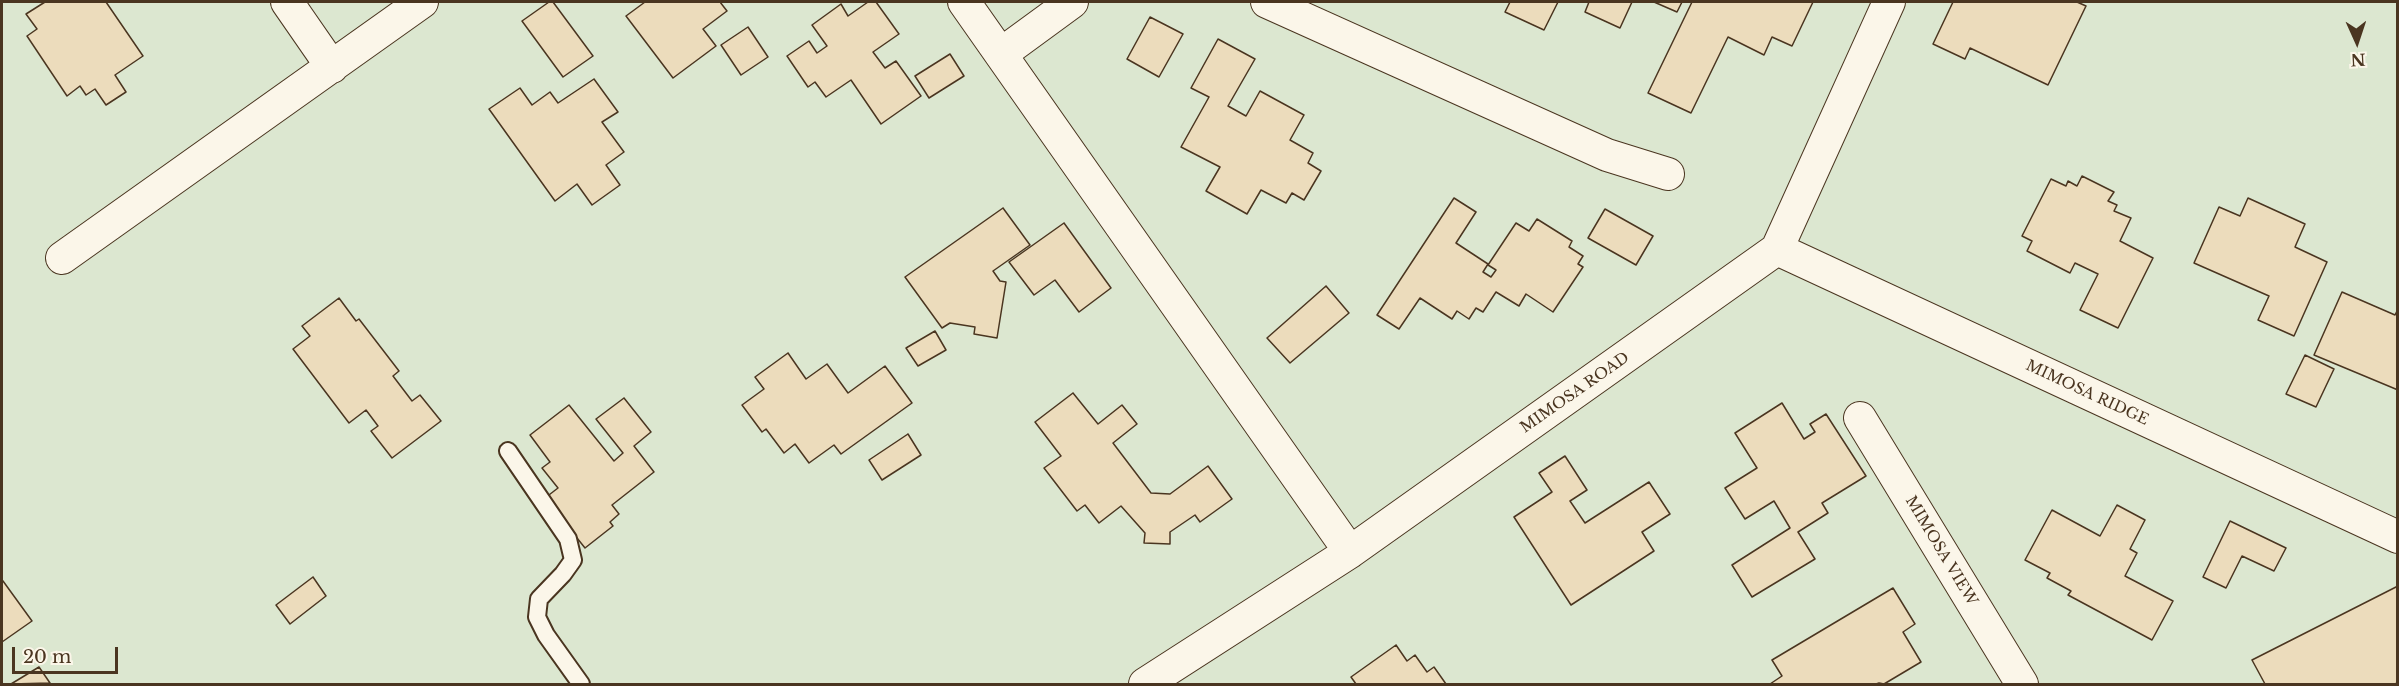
<!DOCTYPE html>
<html>
<head>
<meta charset="utf-8">
<style>
  body { margin:0 }
  #map { position:relative; width:2399px; height:686px; overflow:hidden; background:#fbf6e9; font-family:"Libre Baskerville",serif }
  canvas { display:block }
  .frame { position:absolute; inset:0; border:3px solid #4a3520; pointer-events:none }
  .north { position:absolute; left:2327px; top:12px; width:60px; height:60px; -webkit-text-stroke:4px #fbf6e9; paint-order:stroke; rotate:177deg; font-size:16px; font-weight:700; line-height:24px; text-align:center; color:#4a3520 }
  .north::after { content:''; display:block; margin:auto; width:21px; height:27px; background:#4a3520; clip-path:polygon(50% 0,100% 100%,50% 72%,0 100%) }
  .scale { position:absolute; left:12px; top:647px; width:106px; height:27px; box-sizing:border-box; border:3px solid #4a3520; border-top:0; padding-left:8px; font-size:18px; line-height:21px; white-space:nowrap; color:#4a3520; -webkit-text-stroke:4px #fbf6e9; paint-order:stroke }
</style>
</head>
<body>
<div id="map">
<canvas width="2399" height="686"></canvas>
<div class="frame"></div>
<div class="north">N</div>
<div class="scale">20 m</div>
</div>
<script>
const g = document.querySelector('canvas').getContext('2d');
g.lineJoin = 'round';
function paint(path, color) {
  g.fillStyle = color;
  g.fill(path, 'evenodd');
}
function shape(rows) {
  const path = new Path2D();
  for (const r of rows) {
    path.moveTo(r[0], r[1]);
    for (let i = 2; i < r.length; i += 2) path.lineTo(r[i], r[i + 1]);
  }
  return path;
}
function trace(path, color, width, dash) {
  g.strokeStyle = color;
  g.lineWidth = width;
  g.lineCap = dash ? 'butt' : 'round';
  g.setLineDash(dash || []);
  g.stroke(path);
}
function write(font, color, halo, rows, align = 'center') {
  g.font = font + ' "Libre Baskerville",serif';
  g.lineWidth = 4.5;
  g.setLineDash([]);
  g.textBaseline = 'middle';
  g.strokeStyle = halo;
  g.fillStyle = color;
  for (const [text, x, y, turn = 0] of rows) {
    g.save();
    g.translate(x, y);
    g.rotate((+turn || 0) * Math.PI / 180);
    g.textAlign = isNaN(turn) ? turn : align;
    if (halo) g.strokeText(text, 0, 0);
    g.fillText(text, 0, 0);
    g.restore();
  }
}
const green = shape([
  [2,2,2397,2,2397,684,2,684,2,2]
]);
paint(green, '#dce7d0');
trace(green, '#887966', 1.5);
const building = shape([
  [45,2,106,2,143,56,115,75,126,92,106,105,95,89,86,95,80,86,67,96,27,36,37,29,26,14,45,2],
  [549,2,553,2,593,56,563,77,522,21,549,2],
  [645,2,720,2,727,11,703,29,716,46,673,78,626,16,645,2],
  [868,2,876,2,899,34,873,52,885,68,896,61,921,96,881,124,851,80,826,97,815,82,808,87,787,56,809,41,817,53,827,46,812,25,841,4,848,16,868,2],
  [1510,2,1558,2,1544,30,1505,12,1510,2],
  [1589,2,1632,2,1620,28,1585,12,1589,2],
  [1654,2,1682,2,1677,12,1654,2],
  [1692,2,1813,2,1792,46,1772,37,1764,55,1728,37,1691,113,1648,93,1692,2],
  [1953,2,2077,2,2086,6,2048,85,1970,48,1965,59,1933,44,1953,2],
  [1150,17,1183,34,1159,77,1127,59,1150,17],
  [748,27,768,57,741,75,721,45,748,27],
  [1218,39,1255,59,1228,106,1246,116,1260,91,1304,115,1290,140,1313,153,1308,163,1321,171,1304,200,1292,193,1286,203,1261,190,1247,214,1206,191,1220,167,1181,147,1209,97,1191,88,1218,39],
  [950,54,964,76,929,98,915,76,950,54],
  [594,79,618,112,602,122,624,152,606,165,620,185,592,205,577,184,555,201,489,109,520,88,532,105,550,92,558,103,594,79],
  [2082,176,2114,192,2108,201,2117,205,2114,211,2131,218,2120,241,2153,258,2118,328,2080,310,2098,274,2075,263,2070,273,2027,251,2032,241,2022,236,2051,179,2066,186,2068,181,2077,186,2082,176],
  [1454,198,1476,212,1456,243,1488,264,1483,272,1491,277,1496,270,1488,265,1516,223,1529,231,1537,219,1572,241,1569,247,1583,256,1578,264,1583,267,1553,312,1526,294,1519,306,1496,292,1483,312,1476,308,1469,319,1457,311,1452,319,1420,298,1399,329,1377,315,1454,198],
  [2248,198,2305,224,2295,247,2327,262,2294,336,2258,320,2269,296,2194,263,2219,207,2240,216,2248,198],
  [1003,208,1030,245,993,271,1000,281,1006,282,997,338,974,334,975,327,950,323,942,328,905,277,1003,208],
  [1605,209,1653,236,1636,265,1588,238,1605,209],
  [1064,223,1111,288,1079,312,1055,280,1034,295,1009,262,1064,223],
  [1326,286,1349,313,1290,363,1267,338,1326,286],
  [2342,292,2395,315,2398,309,2398,390,2314,355,2342,292],
  [339,298,356,321,359,319,399,371,393,376,412,401,420,395,441,421,392,458,371,431,378,426,366,410,349,423,293,349,310,336,302,326,339,298],
  [935,331,946,350,918,366,906,348,935,331],
  [788,353,806,379,827,364,848,393,885,366,912,403,841,454,834,445,809,463,795,444,784,453,766,429,762,432,742,405,764,389,755,377,788,353],
  [2305,355,2334,369,2316,407,2286,394,2305,355],
  [1073,393,1098,424,1122,405,1137,424,1113,443,1151,493,1170,494,1208,466,1232,499,1200,522,1195,515,1170,532,1170,544,1144,543,1145,533,1121,506,1099,523,1085,505,1077,511,1044,468,1061,456,1035,422,1073,393],
  [624,398,651,432,634,446,654,472,612,505,619,514,610,522,613,526,585,548,545,498,558,488,542,468,550,462,530,435,569,405,614,461,623,453,596,419,624,398],
  [1782,403,1804,439,1815,432,1810,424,1826,414,1866,476,1822,503,1828,513,1798,532,1815,559,1752,597,1732,565,1790,528,1774,501,1745,519,1725,488,1757,468,1735,433,1782,403],
  [908,434,921,455,882,480,869,460,908,434],
  [1565,456,1587,490,1570,501,1585,523,1649,482,1670,514,1642,532,1654,551,1571,605,1514,517,1552,492,1539,473,1565,456],
  [2117,505,2145,520,2130,549,2137,553,2125,576,2173,601,2152,640,2068,595,2071,591,2047,578,2050,573,2025,560,2052,510,2100,536,2117,505],
  [2230,521,2286,548,2274,571,2242,556,2226,588,2203,577,2230,521],
  [313,577,326,596,290,624,276,605,313,577],
  [3,581,32,621,2,642,2,582,3,581],
  [2398,586,2398,683,2394,684,2265,684,2252,660,2398,586],
  [1893,588,1915,624,1903,632,1921,662,1884,684,1879,683,1876,684,1770,684,1782,676,1772,660,1893,588],
  [1396,645,1407,661,1415,655,1427,672,1434,667,1446,684,1356,684,1351,677,1396,645],
  [39,667,50,683,11,684,39,667]
]);
paint(building, '#ecdcbc');
trace(building, '#4a3520', 1.5);
const lane = shape([
  [508,451,568,539,573,560,563,574,539,599,537,617,546,635,581,684]
]);
const street = shape([
  [287,2,332,67],
  [964,2,1350,552],
  [1267,2,1607,155,1668,174],
  [1001,54,1072,2],
  [1777,249,2398,537],
  [62,258,422,2],
  [1860,418,2022,684],
  [1145,684,1350,552,1777,249,1889,2]
]);
trace(lane, '#4a3520', 20);
trace(street, '#4a3520', 34);
trace(lane, '#fbf6e9', 16);
trace(street, '#fbf6e9', 32);
write('15px', '#4a3520', '#fbf6e9', [
  ["MIMOSA ROAD",1575,393,-35],
  ["MIMOSA RIDGE",2087,393,25],
  ["MIMOSA VIEW",1941,551,59]
]);
</script>
</body>
</html>
